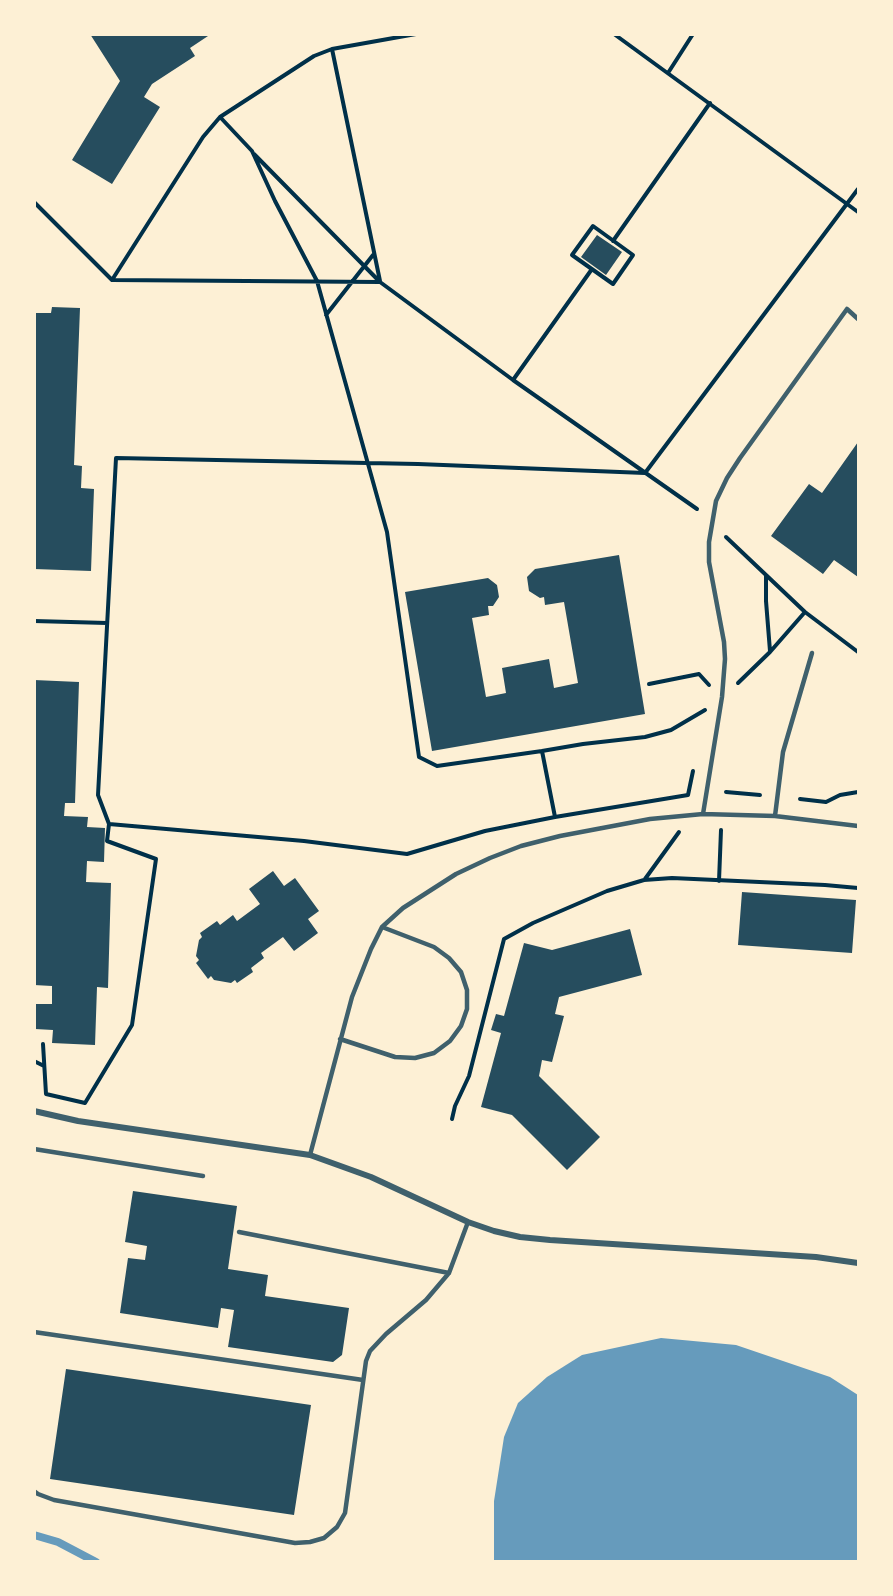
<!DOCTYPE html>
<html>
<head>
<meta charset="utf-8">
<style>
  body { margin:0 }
  #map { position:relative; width:893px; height:1596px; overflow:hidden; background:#fdf0d5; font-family:Manrope,sans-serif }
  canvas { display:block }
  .frame { position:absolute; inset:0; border:36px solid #fdf0d5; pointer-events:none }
</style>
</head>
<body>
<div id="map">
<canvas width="893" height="1596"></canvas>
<div class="frame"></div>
</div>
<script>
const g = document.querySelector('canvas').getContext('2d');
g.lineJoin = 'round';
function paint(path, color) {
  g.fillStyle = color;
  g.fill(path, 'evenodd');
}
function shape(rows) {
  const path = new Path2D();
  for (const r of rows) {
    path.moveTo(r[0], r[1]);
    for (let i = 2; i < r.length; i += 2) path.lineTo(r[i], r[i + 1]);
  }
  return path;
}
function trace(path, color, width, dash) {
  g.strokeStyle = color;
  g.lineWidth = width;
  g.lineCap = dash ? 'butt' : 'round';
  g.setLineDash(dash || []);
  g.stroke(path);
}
paint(shape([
  [661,1338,736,1345,830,1377,858,1395,858,1561,494,1561,494,1501,504,1437,518,1403,547,1377,582,1355]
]), '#669bbc');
trace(shape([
  [34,1535,58,1542,96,1562]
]), '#669bbc', 8);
paint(shape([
  [90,34,211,34,190,48,195,56,152,84,144,97,160,107,112,184,72,160,120,81],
  [597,235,622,252,606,275,581,257],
  [52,307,80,308,74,465,82,466,81,488,94,489,91,571,34,569,34,313,51,313],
  [858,442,858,577,834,560,823,574,771,536,809,484,822,493],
  [619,555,645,714,432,751,405,592,488,578,497,585,499,597,493,606,488,606,489,615,472,618,486,697,506,693,502,668,549,659,554,688,578,683,564,602,545,605,544,597,540,598,529,591,527,577,535,569],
  [34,680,79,682,75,803,65,803,64,816,88,817,87,827,105,828,104,862,87,861,86,882,111,883,108,988,97,987,95,1045,52,1043,53,1030,35,1029,36,1004,52,1004,52,986,34,985],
  [273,871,284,886,295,878,319,911,308,919,318,933,294,951,283,937,261,953,264,958,251,968,253,972,237,983,235,980,231,983,214,980,211,976,208,979,196,963,199,960,196,956,199,940,202,937,200,933,217,921,220,925,233,915,237,921,260,904,249,889],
  [742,892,856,900,852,953,738,945],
  [630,929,642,975,559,997,555,1014,564,1016,552,1062,542,1060,539,1076,600,1137,567,1170,512,1115,481,1107,501,1033,491,1030,496,1014,504,1016,524,943,552,950],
  [133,1191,237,1206,228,1269,268,1275,265,1296,349,1308,342,1355,333,1362,228,1347,234,1310,221,1308,218,1328,120,1313,128,1258,145,1260,147,1246,125,1242],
  [66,1369,311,1405,294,1515,50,1479]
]), '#264d5e');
trace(shape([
  [614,34,858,212],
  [332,49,380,281],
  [668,73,693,34],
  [220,117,252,151,275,201,317,281,387,532,419,757,437,766,542,751,555,817],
  [254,154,380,282,513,380],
  [34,202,112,280,380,282],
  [593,226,633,255,613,284,572,255,593,226],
  [613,241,710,103],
  [592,269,513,380,697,509],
  [112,280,203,137,220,117,314,56,332,49,416,34],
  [326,315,373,255],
  [726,537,805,612,858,652],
  [766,576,766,601,770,651],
  [34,621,107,623],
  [738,683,770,652,805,612],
  [649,684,699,674,709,685],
  [542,751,583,744,645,737,671,730,705,710],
  [726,792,760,795],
  [800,799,826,802,840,795,858,792],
  [109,824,304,841,407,854,485,831,555,817,688,795,693,771],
  [645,879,679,832],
  [719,881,721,830],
  [43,1044,46,1094,85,1103,132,1025,156,859,107,841,109,824,98,795,116,458,418,464,645,473,858,189],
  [34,1061,44,1066],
  [452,1119,455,1106,469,1076,504,939,533,923,607,891,644,880,672,878,825,885,858,888]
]), '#003049', 4);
trace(shape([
  [703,814,722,697,725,659,724,642,709,562,709,542,716,501,727,478,740,458,847,309,858,319],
  [775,816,783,752,812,653],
  [340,1039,395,1057,415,1058,434,1053,450,1041,461,1026,467,1009,467,990,461,972,449,958,434,947,382,927],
  [34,1149,203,1176],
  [310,1155,352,997,371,949,382,927,403,908,456,874,490,858,521,846,560,836,650,819,703,814,775,816,858,826],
  [239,1232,449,1273],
  [34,1332,363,1380],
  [34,1491,38,1494,54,1500,295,1543,310,1542,324,1538,337,1527,345,1513,366,1361,370,1351,386,1334,426,1300,449,1273,468,1222]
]), '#3f606c', 4.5);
trace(shape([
  [34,1111,78,1121,310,1155,371,1177,468,1222,494,1231,520,1237,550,1240,816,1257,858,1263]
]), '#3f606c', 6);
</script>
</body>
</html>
